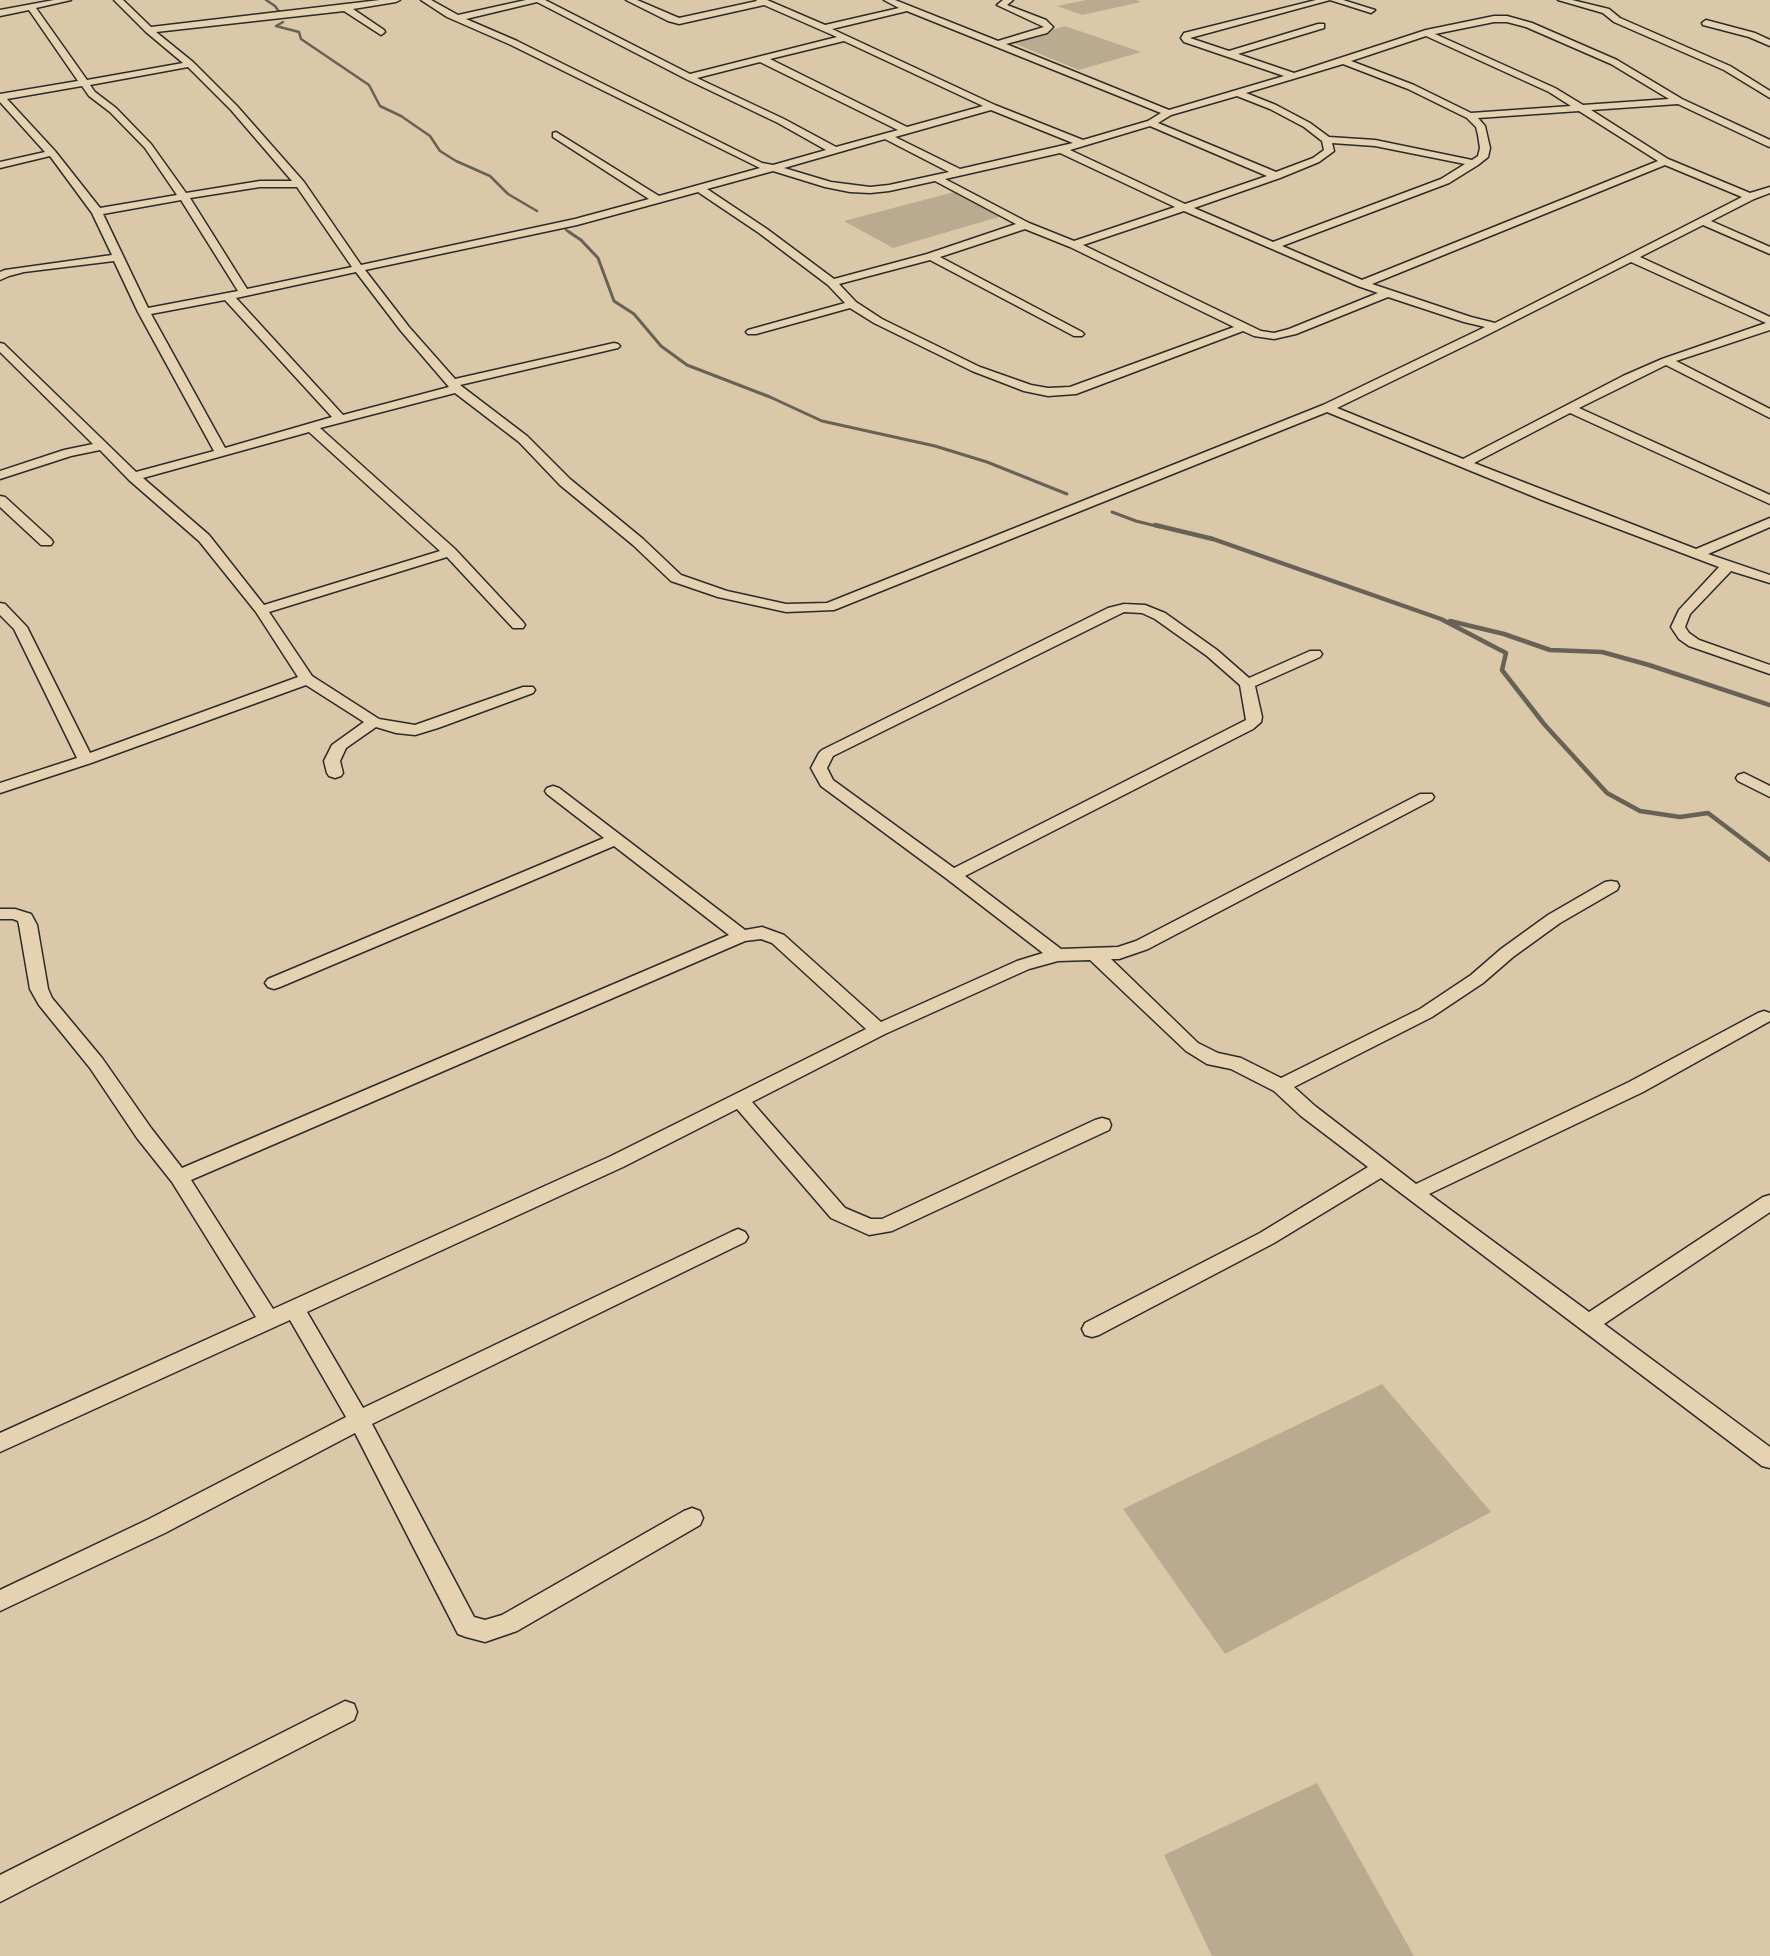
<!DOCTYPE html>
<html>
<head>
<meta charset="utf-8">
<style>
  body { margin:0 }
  canvas { display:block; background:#dac8a8 }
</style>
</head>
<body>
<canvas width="1770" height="1956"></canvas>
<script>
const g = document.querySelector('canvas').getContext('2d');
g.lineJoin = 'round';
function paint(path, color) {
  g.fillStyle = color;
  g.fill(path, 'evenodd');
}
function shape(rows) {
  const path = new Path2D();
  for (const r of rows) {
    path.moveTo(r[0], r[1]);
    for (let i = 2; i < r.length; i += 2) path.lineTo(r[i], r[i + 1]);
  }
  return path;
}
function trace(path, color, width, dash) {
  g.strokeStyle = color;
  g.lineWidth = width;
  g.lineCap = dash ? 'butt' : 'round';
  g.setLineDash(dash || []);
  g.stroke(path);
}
paint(shape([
  [1086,0,1136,0,1141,2,1082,15,1057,6],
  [1065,26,1141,52,1079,70,1011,42],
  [954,192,1002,216,893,248,844,221],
  [1382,1384,1491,1512,1225,1654,1123,1509],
  [1317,1783,1414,1956,1212,1956,1164,1855]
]), '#baab90');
trace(shape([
  [266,0,275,6,280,13],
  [283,22,276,26,299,32,301,39,369,85,380,106,401,116,430,136,440,151,456,161,490,176,508,194,537,211],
  [566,230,571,233]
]), '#676156', 2.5);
trace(shape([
  [569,232,581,240,598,258,614,301,634,314,661,346,687,365,770,397,822,421,935,446,987,462,1067,494],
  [1112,512,1136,521,1160,527]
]), '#676156', 3);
trace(shape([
  [1155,525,1213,539,1441,619,1506,653,1502,670,1544,724,1607,793,1640,811,1680,817,1708,813,1770,860],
  [1450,621,1504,634,1550,650,1602,652,1649,665,1770,705]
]), '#676156', 4.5);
const minor = shape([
  [54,0,71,0,36,8,87,80,183,63,146,32,114,0,123,0,151,27,380,0,400,0,396,2,353,9,384,30,385,32,381,35,344,11,156,32,193,62,237,106,304,182,361,265,575,219,649,199,553,137,553,133,556,132,659,196,760,168,511,45,447,17,421,0,431,0,458,15,526,0,545,0,690,74,837,37,764,5,679,24,668,21,626,0,637,0,679,18,757,1,756,0,767,0,825,25,899,8,884,0,895,0,998,41,1044,27,997,5,1003,0,1013,0,1007,5,1046,20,1053,27,1047,33,1006,44,1169,110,1284,76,1184,42,1181,38,1184,33,1316,0,1343,0,1375,10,1371,13,1330,0,1190,38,1229,51,1318,24,1324,24,1324,28,1238,54,1294,73,1426,30,1494,16,1507,16,1532,23,1617,60,1682,99,1770,140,1770,147,1767,146,1678,104,1591,110,1668,159,1750,193,1770,187,1770,193,1754,199,1711,221,1770,247,1770,254,1703,225,1640,257,1770,317,1770,330,1676,361,1770,409,1770,418,1666,365,1579,408,1770,495,1770,504,1570,413,1474,463,1696,549,1770,518,1770,527,1708,554,1770,575,1770,583,1731,571,1690,614,1685,627,1689,633,1699,640,1770,665,1770,674,1689,646,1679,639,1671,627,1679,610,1719,567,1542,500,1327,412,834,610,786,612,718,597,671,581,633,545,560,485,519,442,455,393,320,428,455,549,523,622,525,625,523,628,513,628,447,557,269,612,312,676,379,719,415,725,523,687,533,687,535,690,533,693,438,728,415,735,396,733,376,727,346,748,340,761,343,773,341,776,335,778,329,776,327,773,324,761,332,745,364,722,306,685,91,763,0,793,0,783,77,758,14,629,0,615,0,603,5,604,27,627,90,753,298,677,256,612,199,541,129,480,100,450,71,456,0,479,0,471,64,450,93,444,0,352,0,343,4,344,136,472,214,451,138,312,114,261,24,272,9,276,0,280,0,272,5,270,112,255,92,213,50,156,0,168,0,162,45,152,0,102,0,94,78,81,29,10,0,16,0,10,54,0],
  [537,2,686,79,778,123,826,150,773,165,762,163,517,41,466,19,537,2],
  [907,11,1161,113,1148,121,1083,140,995,105,832,29,907,11],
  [1494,22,1507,22,1526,27,1611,64,1669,99,1583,105,1555,88,1435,34,1494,22],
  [1426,36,1549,92,1571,106,1471,113,1414,85,1351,61,1426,36],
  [844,41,983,106,907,127,770,59,844,41],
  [760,62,898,130,836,147,784,119,697,78,760,62],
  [1343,64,1408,89,1467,118,1476,127,1478,135,1480,148,1478,156,1472,160,1375,140,1329,137,1310,123,1276,105,1246,93,1343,64],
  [188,67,231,110,292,181,260,181,186,193,151,144,116,108,95,92,90,85,188,67],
  [82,86,89,96,110,112,145,148,177,195,100,208,55,151,7,99,82,86],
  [1237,96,1270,109,1304,127,1322,141,1324,150,1313,158,1276,172,1158,123,1171,115,1237,96],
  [991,110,1073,143,960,169,895,137,991,110],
  [1579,111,1658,161,1362,280,1282,246,1449,183,1478,165,1488,157,1490,148,1485,126,1478,118,1579,111],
  [1150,126,1267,176,1185,204,1070,150,1150,126],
  [885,139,949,172,889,185,870,187,831,182,784,168,885,139],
  [1332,143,1375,146,1465,164,1441,179,1273,242,1194,208,1280,178,1319,162,1334,151,1332,143],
  [1060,153,1175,207,1074,241,1029,223,945,179,1060,153],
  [1665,165,1742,197,1495,323,1471,317,1372,284,1665,165],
  [773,171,825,187,850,192,870,193,889,191,935,181,1016,224,927,254,834,279,767,229,707,189,773,171],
  [260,187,297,187,352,267,247,289,190,198,260,187],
  [698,192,759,233,828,285,845,303,748,330,746,332,748,334,756,334,850,308,874,323,972,371,1024,391,1048,396,1076,394,1243,331,1254,336,1274,339,1296,334,1388,297,1464,322,1485,327,1323,405,827,603,786,604,727,591,681,575,643,539,570,479,527,436,460,385,618,348,620,346,618,344,614,343,455,379,409,327,365,270,577,225,698,192],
  [181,200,238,291,148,308,103,214,181,200],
  [1184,211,1358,286,1378,293,1289,329,1274,333,1261,331,1083,245,1184,211],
  [1025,229,1070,247,1234,327,1070,387,1048,388,1031,385,980,367,882,319,856,302,839,284,930,260,1074,336,1082,336,1084,334,1082,332,940,257,1025,229],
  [1631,262,1766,323,1662,359,1623,376,1463,459,1337,408,1479,339,1631,262],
  [356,272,401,331,449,387,343,415,236,298,356,272],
  [225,300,332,417,225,448,151,314,225,300],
  [309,432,440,551,264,605,209,535,143,478,309,432],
  [1558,0,1572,0,1609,9,1620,18,1730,66,1770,91,1770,98,1724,70,1614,22,1603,13,1558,0],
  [1706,20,1755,33,1770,40,1770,46,1749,37,1703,25,1702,23,1706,20],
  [0,496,5,497,51,539,53,542,51,545,41,545,0,507,0,496],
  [1124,604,1145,605,1165,613,1217,650,1249,678,1310,651,1320,651,1322,654,1320,657,1255,686,1262,717,1261,722,1253,729,965,876,1061,949,1118,947,1136,941,1420,794,1432,794,1434,797,1432,800,1148,949,1119,959,1111,959,1198,1043,1218,1053,1241,1058,1281,1078,1420,1009,1471,975,1501,949,1548,915,1605,882,1611,881,1617,882,1619,886,1617,890,1560,923,1513,957,1483,983,1432,1017,1294,1087,1315,1106,1416,1184,1629,1082,1758,1013,1764,1011,1770,1013,1770,1021,1643,1092,1429,1194,1589,1312,1763,1197,1770,1195,1770,1212,1604,1324,1770,1447,1770,1468,1762,1466,1381,1178,1274,1243,1099,1335,1092,1337,1085,1335,1082,1329,1085,1323,1260,1233,1368,1167,1301,1116,1274,1091,1231,1069,1207,1064,1186,1051,1090,960,1058,961,1029,969,885,1034,752,1102,845,1208,871,1219,882,1219,1095,1120,1102,1118,1109,1120,1111,1125,1109,1130,892,1231,869,1235,831,1218,737,1109,623,1167,307,1312,363,1408,731,1232,738,1229,745,1232,748,1237,745,1242,372,1424,474,1617,485,1620,502,1615,684,1511,692,1508,700,1511,703,1518,700,1525,517,1631,485,1642,466,1637,458,1634,355,1433,165,1533,0,1611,0,1590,149,1519,346,1417,290,1320,0,1452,0,1433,256,1317,172,1182,137,1138,90,1068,39,1005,30,989,19,925,18,921,13,919,0,919,0,909,15,909,31,914,37,925,48,989,52,998,102,1058,151,1128,182,1168,729,935,614,846,280,987,274,989,268,987,265,983,268,979,604,838,547,794,545,791,547,788,553,786,559,788,745,930,762,927,784,935,881,1022,1017,961,1043,953,947,879,821,786,811,768,819,753,822,750,1108,608,1124,604],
  [1124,612,1142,613,1155,619,1207,656,1240,685,1246,720,954,868,833,780,827,768,833,756,1124,612],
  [761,939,772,943,866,1029,609,1157,273,1309,191,1180,745,941,761,939],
  [1744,773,1770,786,1770,797,1738,781,1736,778,1738,775,1744,773],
  [345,1701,354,1704,357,1712,354,1720,0,1902,0,1875,345,1701]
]);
trace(minor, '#2b2b2b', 3);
paint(minor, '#e5d2b0');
</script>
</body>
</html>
